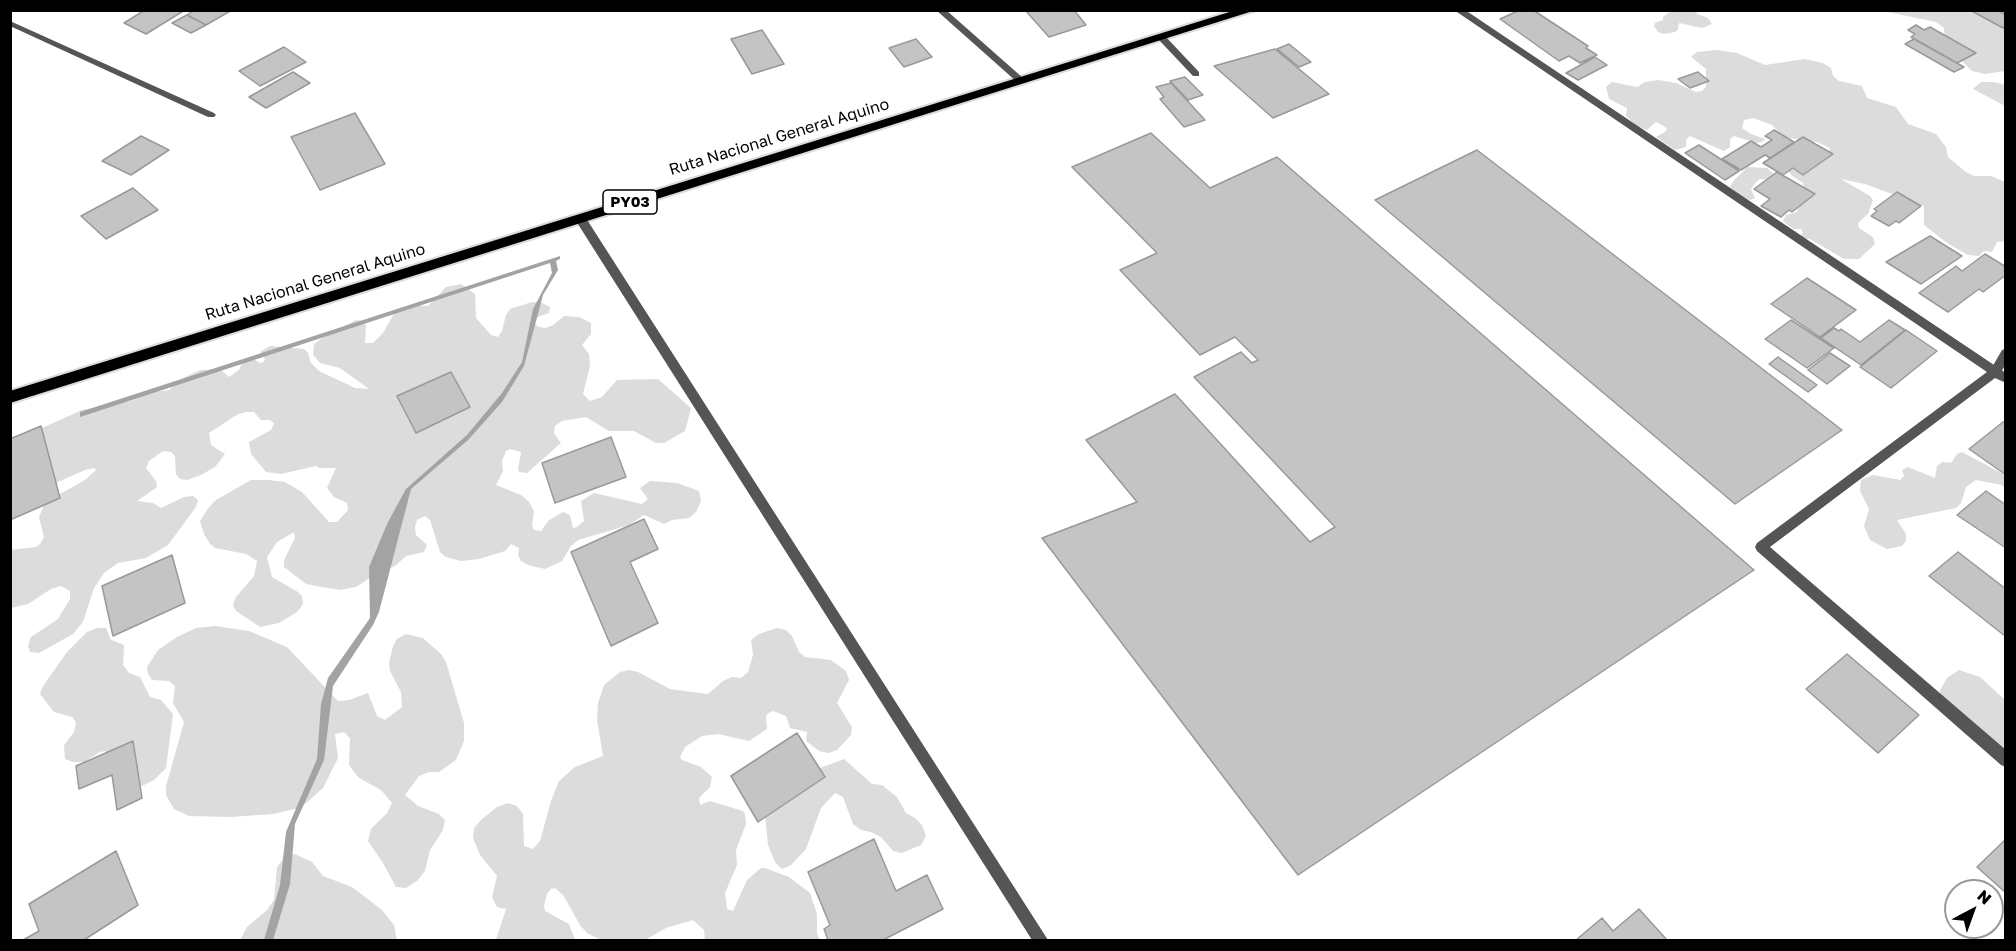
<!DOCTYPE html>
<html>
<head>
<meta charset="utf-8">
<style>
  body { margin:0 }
  #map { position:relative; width:2016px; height:951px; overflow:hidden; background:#fff; font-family:"Golos Text",sans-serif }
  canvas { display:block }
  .frame { position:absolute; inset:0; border:12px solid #000; pointer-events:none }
  .north { position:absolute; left:1944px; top:879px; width:60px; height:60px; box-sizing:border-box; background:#fff; border:2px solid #999; border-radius:50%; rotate:41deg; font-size:16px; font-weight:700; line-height:24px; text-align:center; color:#000 }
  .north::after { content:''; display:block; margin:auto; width:21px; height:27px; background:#000; clip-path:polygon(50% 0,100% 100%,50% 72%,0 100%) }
</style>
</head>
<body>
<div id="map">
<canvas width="2016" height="951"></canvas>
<div class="frame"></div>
<div class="north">N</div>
</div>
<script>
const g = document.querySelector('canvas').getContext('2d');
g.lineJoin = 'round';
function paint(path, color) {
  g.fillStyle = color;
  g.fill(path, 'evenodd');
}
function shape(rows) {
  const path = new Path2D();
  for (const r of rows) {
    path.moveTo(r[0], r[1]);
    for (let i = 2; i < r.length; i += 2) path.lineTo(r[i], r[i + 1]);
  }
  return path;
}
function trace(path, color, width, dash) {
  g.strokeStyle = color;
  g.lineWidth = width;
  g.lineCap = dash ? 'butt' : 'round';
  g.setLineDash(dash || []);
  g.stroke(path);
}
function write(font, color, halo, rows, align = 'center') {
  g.font = font + ' "Golos Text",sans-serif';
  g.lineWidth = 4.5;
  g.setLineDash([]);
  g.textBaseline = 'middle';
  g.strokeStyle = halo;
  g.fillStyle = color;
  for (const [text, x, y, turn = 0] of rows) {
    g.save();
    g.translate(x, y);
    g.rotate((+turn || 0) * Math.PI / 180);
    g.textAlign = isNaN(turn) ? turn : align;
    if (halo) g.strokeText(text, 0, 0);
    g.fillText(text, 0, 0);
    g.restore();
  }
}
paint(shape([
  [1990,10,2005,24,2005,71,1985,74,1972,71,1961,60,1945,38,1944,28,1936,22,1883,11],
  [1671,11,1696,11,1697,14,1708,18,1712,24,1702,28,1679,23,1678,30,1675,32,1664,34,1658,32,1654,26,1655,23,1663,20,1663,17],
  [1717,50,1737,53,1765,65,1805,59,1823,63,1831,68,1833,76,1839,81,1862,86,1867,98,1896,107,1908,124,1936,134,1946,147,1948,157,1966,172,1974,176,1991,176,2005,182,2005,241,1997,242,1992,252,1984,251,1979,256,1968,255,1947,243,1924,225,1924,206,1865,184,1841,179,1870,196,1873,200,1868,214,1858,223,1859,228,1873,237,1875,244,1859,259,1844,259,1810,239,1804,238,1801,235,1803,233,1801,229,1793,229,1783,221,1786,215,1797,212,1804,188,1803,183,1791,175,1788,170,1792,167,1812,170,1822,151,1829,152,1830,148,1817,142,1789,138,1782,135,1772,125,1753,118,1744,120,1742,128,1751,134,1765,139,1762,142,1756,143,1734,136,1730,139,1730,147,1724,151,1690,136,1686,140,1686,147,1675,150,1656,137,1665,132,1667,129,1665,127,1656,122,1647,130,1637,126,1626,116,1627,108,1609,99,1606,87,1612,82,1637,87,1645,82,1658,80,1676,83,1696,92,1702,91,1706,87,1706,69,1691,57,1697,52],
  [1981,82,1994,82,2005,85,2005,106,1973,89],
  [1748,167,1767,168,1777,177,1774,180,1760,179,1756,182,1751,189,1755,198,1750,200,1743,199,1730,187,1734,180],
  [461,284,475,294,476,318,491,335,498,337,502,331,506,315,510,309,532,302,540,302,550,307,549,313,535,318,535,324,539,327,546,328,553,325,564,316,579,317,591,323,591,334,582,345,589,354,590,366,583,394,590,401,602,397,617,380,658,379,691,408,685,431,664,443,656,443,634,431,609,431,586,417,562,421,555,426,554,433,561,443,527,473,519,472,518,469,521,452,510,449,506,451,502,461,503,471,496,485,521,495,529,502,534,511,532,526,534,530,541,531,548,521,563,512,570,515,573,528,577,527,584,521,581,501,594,493,642,504,648,499,640,488,650,481,677,483,699,491,701,501,696,512,689,518,672,520,664,524,644,515,629,525,578,540,571,546,562,561,545,569,528,565,521,561,518,555,519,548,511,544,505,551,479,559,461,561,446,557,440,552,430,520,425,516,417,520,415,527,416,535,427,545,424,552,406,556,395,566,377,573,356,587,339,590,306,584,284,567,284,560,295,538,294,532,277,542,267,557,272,577,298,592,302,596,303,604,297,612,279,623,260,627,236,611,233,605,236,597,254,576,257,561,246,554,215,548,210,544,204,534,200,521,209,507,216,500,251,480,269,480,285,482,302,492,329,522,337,522,348,510,347,503,334,497,327,488,336,468,319,468,316,466,281,474,266,472,251,454,249,442,271,430,274,423,269,420,261,420,254,412,246,412,238,414,209,433,211,445,225,454,215,467,201,475,187,480,180,479,176,474,175,456,171,452,163,451,149,461,146,468,156,481,157,487,137,501,153,503,161,508,184,497,193,496,198,500,196,507,168,545,146,558,118,563,104,573,94,588,83,622,73,634,39,653,30,652,28,646,31,637,58,619,70,599,70,591,61,586,51,589,28,604,11,608,10,550,36,547,40,544,44,537,39,517,44,505,51,499,85,480,96,470,94,468,85,470,53,484,31,433,82,410,131,401,147,393,169,390,181,379,200,370,220,369,229,377,239,370,243,361,251,357,260,363,264,362,265,359,260,352,270,346,304,349,308,353,311,363,319,371,355,388,369,389,340,368,320,363,313,355,314,344,326,335,356,320,363,321,366,326,365,343,373,343,383,333,395,312,409,305,428,306,446,287],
  [1962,452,2005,475,2005,488,2002,485,1976,480,1966,487,1961,503,1956,508,1897,520,1906,534,1906,541,1902,546,1887,549,1870,540,1864,526,1869,509,1860,491,1861,480,1873,475,1900,480,1904,476,1902,470,1908,467,1935,478,1937,466,1942,462,1951,463,1957,454],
  [215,626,249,631,287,647,338,701,349,700,368,693,377,716,385,720,402,707,401,692,390,671,389,663,393,646,397,639,406,634,423,638,442,655,446,662,464,723,464,741,456,760,439,772,429,772,419,776,405,795,418,806,439,814,445,820,443,830,430,850,425,871,417,881,406,888,396,887,383,863,368,841,371,829,387,813,392,803,381,790,359,778,354,772,349,765,350,738,344,732,335,734,338,758,323,788,305,804,295,809,273,814,231,817,189,816,174,809,166,795,166,786,184,722,173,703,175,686,169,681,152,680,148,674,147,667,158,650,177,637,196,628],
  [97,628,106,628,111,640,122,644,124,646,123,665,129,673,140,677,150,697,161,700,173,714,166,768,154,780,144,785,138,787,106,751,100,752,84,762,73,762,65,759,64,745,74,732,76,722,72,717,54,712,40,694,43,686,67,652,87,632],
  [777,628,786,630,792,636,799,652,805,657,831,660,846,671,849,680,837,703,852,727,851,735,837,750,828,753,819,751,806,741,807,732,790,728,786,716,773,711,767,714,766,718,767,729,749,741,718,734,702,736,685,747,680,757,682,760,701,767,712,777,710,787,699,798,700,805,710,801,743,811,745,814,746,824,736,850,737,865,725,893,727,909,733,911,747,880,761,868,765,868,789,877,810,893,817,914,817,933,820,940,705,940,704,930,693,920,666,928,645,940,601,940,587,933,580,925,563,895,555,888,551,889,547,894,544,906,545,911,569,924,575,940,496,940,506,909,497,907,492,897,497,876,480,855,473,838,474,828,481,820,497,807,508,803,517,806,523,814,524,846,533,849,540,841,551,801,559,781,575,767,603,756,597,720,598,703,604,685,620,672,629,670,638,672,670,689,708,694,723,681,732,677,741,678,748,672,753,655,751,640,759,634],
  [1959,670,1980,677,2005,700,2005,763,1962,731,1947,716,1940,698,1940,690,1947,678],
  [844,759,872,784,882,785,897,797,906,813,915,818,922,825,926,836,921,845,902,853,893,851,881,837,871,832,861,830,853,824,843,797,835,793,821,808,806,849,791,865,782,869,775,862,768,845,765,816,783,791,802,794,805,785,817,769],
  [295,854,312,862,323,876,352,887,382,910,394,925,397,940,240,940,247,927,267,910,274,900,277,867,285,857]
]), '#dcdcdc');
paint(shape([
  [560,256,560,259,556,261,558,270,543,295,524,366,502,402,468,440,411,489,379,612,373,625,333,686,324,760,295,824,290,884,273,940,264,940,280,885,286,832,317,759,321,704,328,678,370,618,369,567,388,522,406,489,467,435,502,393,522,362,533,309,552,273,550,263,80,417,80,412]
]), '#a3a3a3');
const building = shape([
  [145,10,185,10,146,34,124,23,145,10],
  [194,10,232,10,206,25,187,15,194,10],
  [1025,10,1074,10,1086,25,1049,37,1025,10],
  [1520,10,1533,10,1588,46,1586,48,1597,55,1580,63,1569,56,1559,61,1500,19,1520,10],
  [1970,10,1997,10,2006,15,2006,25,2003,28,1970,10],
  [187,15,206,25,191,33,172,23,187,15],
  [1916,25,1924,30,1930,27,1976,53,1957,63,1911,37,1915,34,1908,30,1916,25],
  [762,30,784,64,752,74,731,39,762,30],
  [916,39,932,57,904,67,889,48,916,39],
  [1914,39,1964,67,1954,72,1905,44,1914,39],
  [1289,44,1311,62,1299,67,1277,49,1289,44],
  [284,47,306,62,260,86,239,71,284,47],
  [1275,49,1329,94,1273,118,1214,66,1275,49],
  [1595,57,1607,65,1578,80,1566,73,1595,57],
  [293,72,310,83,266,108,249,97,293,72],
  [1698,72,1709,81,1690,88,1678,79,1698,72],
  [1185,77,1203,95,1188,100,1170,81,1185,77],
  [1171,83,1205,120,1184,127,1160,99,1164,97,1156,87,1171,83],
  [355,113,385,164,320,190,291,137,355,113],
  [1774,130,1794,142,1770,158,1765,155,1741,170,1722,159,1751,141,1761,147,1772,140,1765,136,1774,130],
  [1151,133,1210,188,1277,157,1754,570,1298,875,1042,538,1137,502,1086,440,1175,394,1310,542,1335,527,1194,377,1241,352,1252,363,1258,360,1235,337,1200,355,1120,270,1157,253,1072,167,1151,133],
  [141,136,169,150,131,175,102,161,141,136],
  [1803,137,1833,154,1803,175,1793,168,1783,175,1763,163,1803,137],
  [1699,145,1739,171,1725,180,1685,153,1699,145],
  [1477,150,1842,430,1735,504,1375,200,1477,150],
  [1777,172,1815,194,1792,212,1789,210,1781,217,1761,206,1770,199,1754,189,1777,172],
  [133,188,158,210,106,239,81,216,133,188],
  [1897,192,1921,206,1899,223,1896,221,1889,226,1871,216,1877,211,1874,209,1897,192],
  [1930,236,1962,256,1921,284,1886,262,1930,236],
  [1985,254,2006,267,2006,275,1983,292,1979,289,1948,312,1919,293,1956,266,1962,271,1985,254],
  [1807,278,1856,310,1820,337,1771,304,1807,278],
  [1791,320,1834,348,1807,368,1765,339,1791,320],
  [1889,320,1905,330,1861,365,1821,338,1834,328,1839,331,1841,329,1860,342,1889,320],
  [1906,330,1937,351,1891,388,1860,367,1906,330],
  [1830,353,1850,366,1827,384,1808,370,1830,353],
  [1778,357,1817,385,1808,392,1769,364,1778,357],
  [451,372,470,407,416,433,397,396,451,372],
  [2003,422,2006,423,2006,475,1969,449,2003,422],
  [41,426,60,498,10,520,10,439,41,426],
  [611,437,626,477,555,503,542,463,611,437],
  [1986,491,2006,505,2006,548,1957,515,1986,491],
  [644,519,658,549,630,562,658,623,611,646,571,552,644,519],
  [1958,552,2006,589,2005,636,1929,576,1958,552],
  [172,555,185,603,113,636,102,586,172,555],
  [1847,654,1919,715,1878,753,1806,689,1847,654],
  [797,733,825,777,758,822,731,776,797,733],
  [133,741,142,798,117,810,112,775,79,789,76,766,133,741],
  [874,839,896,891,927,875,943,909,883,940,828,940,824,929,830,925,808,872,874,839],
  [2006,839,2006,893,1977,867,2006,839],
  [116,851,138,905,84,940,23,940,39,931,29,904,116,851],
  [1639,909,1667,940,1576,940,1602,918,1613,931,1639,909]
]);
paint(building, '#c4c4c4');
trace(building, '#999', 1.5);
const trunk = shape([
  [1236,10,1256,10,10,403,10,391,1236,10]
]);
trace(trunk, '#dbdbdb', 4);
paint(shape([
  [1162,35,1165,36,1199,72,1199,76,1193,76,1159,40,1159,36,1162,35],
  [2006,349,2006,364,1999,375,1991,375,1989,372,1991,369,2002,350,2006,349]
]), '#555');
paint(shape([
  [936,10,946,10,1023,78,1023,82,1017,82,936,10],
  [1454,10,1465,10,2006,373,2006,383,1995,378,1770,547,2006,750,2006,767,2001,765,1757,551,1755,547,1757,543,1987,372,1454,10],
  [10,21,214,113,216,115,214,117,208,117,10,26,10,21],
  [580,214,584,215,1048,940,1032,940,576,221,575,218,580,214]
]), '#555');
paint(trunk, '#000');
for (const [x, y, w] of [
  [630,202,54]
]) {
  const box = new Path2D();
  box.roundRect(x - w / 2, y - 12, w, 24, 4.5);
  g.fillStyle = '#fff';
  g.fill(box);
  trace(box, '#000', 1.5);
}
write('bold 15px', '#000', null, [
  ["PY03",630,202]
]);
write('16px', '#000', '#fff', [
  ["Ruta Nacional General Aquino",779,137,-17],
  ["Ruta Nacional General Aquino",315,282,-17]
]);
</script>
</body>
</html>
